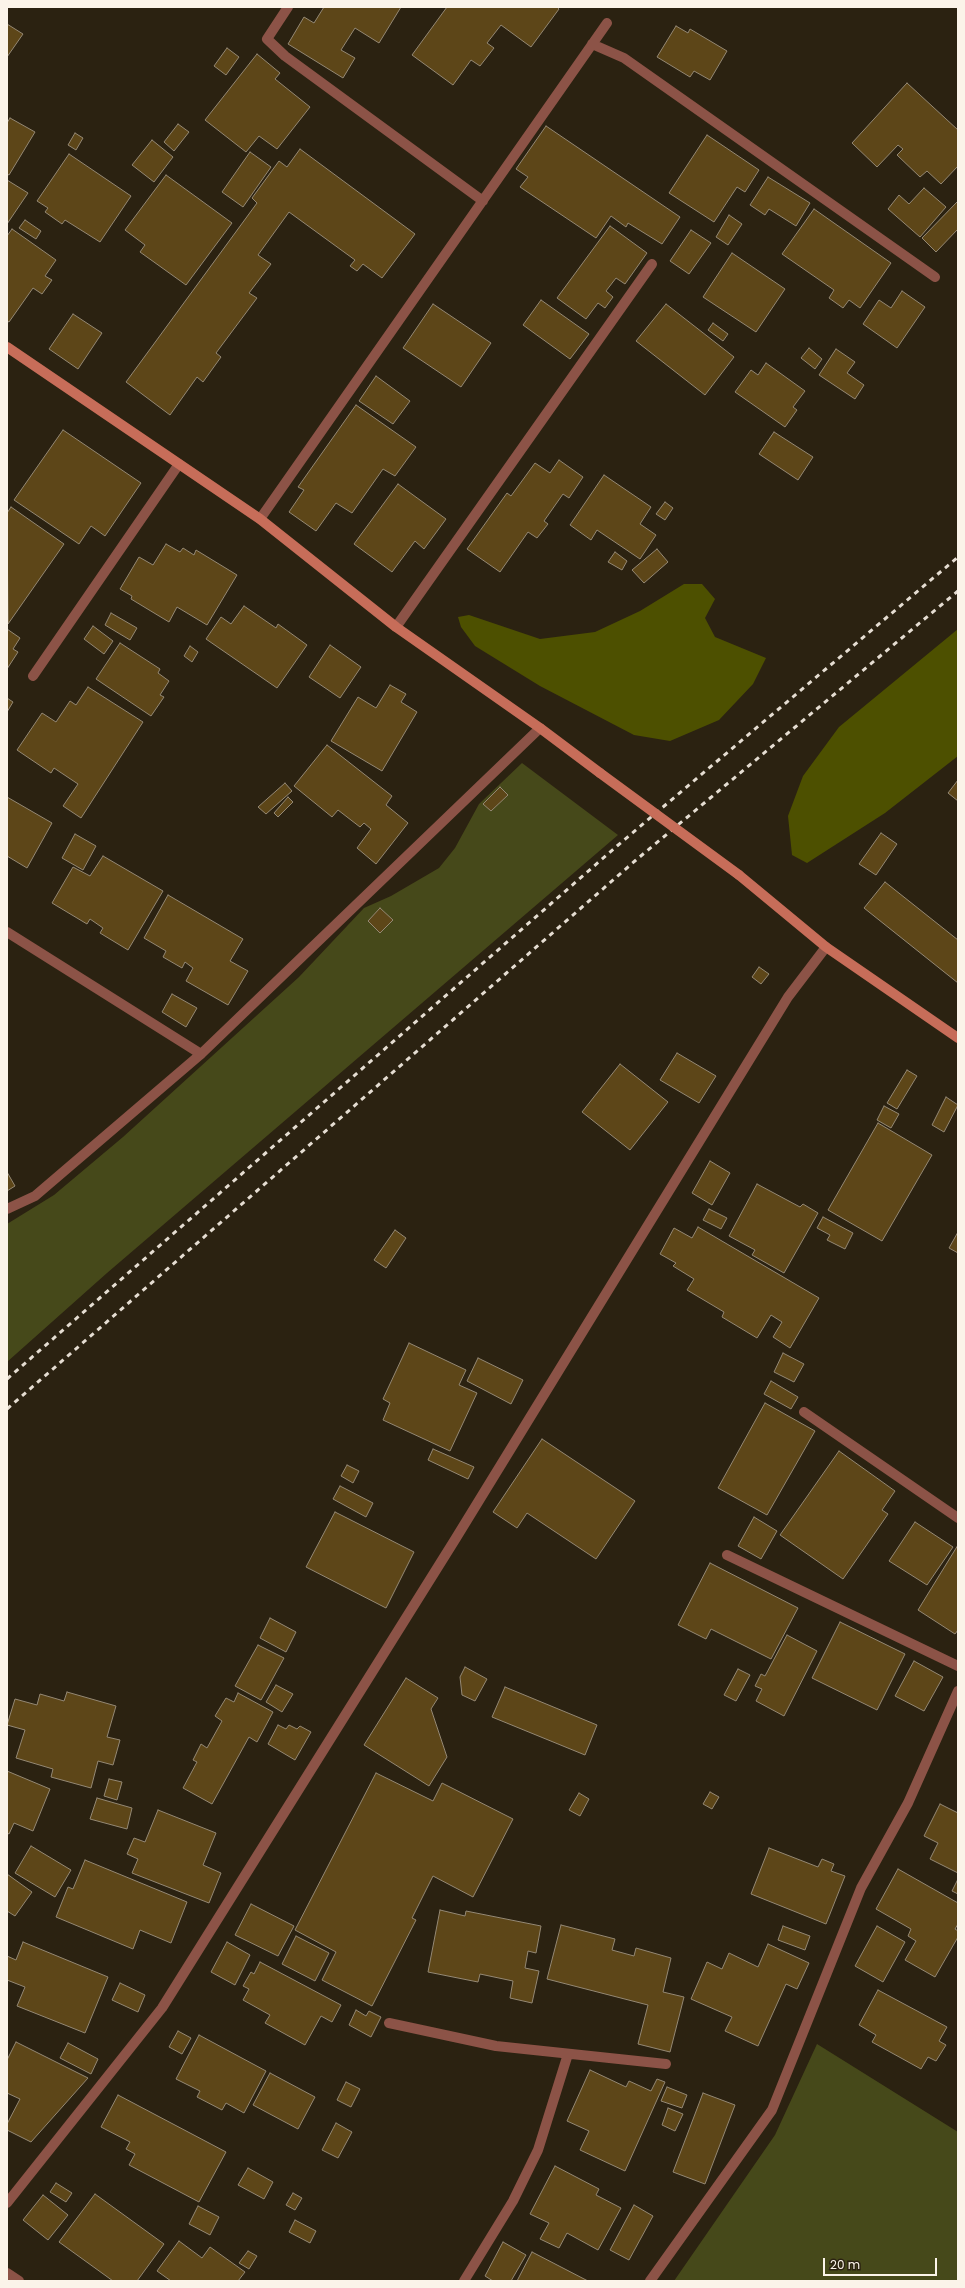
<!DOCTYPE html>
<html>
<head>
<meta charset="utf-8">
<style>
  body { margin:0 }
  #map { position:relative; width:965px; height:2288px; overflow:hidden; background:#2b2211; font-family:Poppins,sans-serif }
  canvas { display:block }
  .frame { position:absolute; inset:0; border:8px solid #fbf4e9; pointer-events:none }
  .scale { position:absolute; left:823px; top:2258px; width:114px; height:18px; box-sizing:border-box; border:2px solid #fbf4e9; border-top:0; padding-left:5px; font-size:12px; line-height:14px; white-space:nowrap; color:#fbf4e9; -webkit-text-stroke:3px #2b2211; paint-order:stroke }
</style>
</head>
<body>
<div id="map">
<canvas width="965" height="2288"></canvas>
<div class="frame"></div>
<div class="scale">20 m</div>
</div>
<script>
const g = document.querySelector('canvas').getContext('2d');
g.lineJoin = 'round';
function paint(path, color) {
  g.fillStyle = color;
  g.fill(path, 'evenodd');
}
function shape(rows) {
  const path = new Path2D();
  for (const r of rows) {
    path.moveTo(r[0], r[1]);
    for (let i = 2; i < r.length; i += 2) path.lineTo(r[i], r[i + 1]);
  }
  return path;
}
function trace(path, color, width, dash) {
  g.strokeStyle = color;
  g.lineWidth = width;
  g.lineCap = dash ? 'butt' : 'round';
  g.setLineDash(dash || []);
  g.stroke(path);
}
paint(shape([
  [522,763,618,835,107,1273,7,1362,7,1224,54,1195,123,1137,299,977,364,908,391,896,439,868,455,848,479,804],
  [817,2044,958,2132,958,2281,674,2281,775,2135]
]), '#46491a');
paint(shape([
  [684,584,702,584,715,599,705,618,715,637,766,658,753,684,719,720,670,741,634,735,540,686,475,646,461,627,458,617,469,615,540,639,595,632,640,611],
  [958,629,958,756,885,813,807,863,792,855,788,816,803,776,839,727]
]), '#4d5000');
const building = shape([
  [324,7,401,7,379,43,355,28,341,50,355,58,343,78,288,44,304,17,314,23,324,7],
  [447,7,557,7,559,9,531,47,501,25,487,43,494,48,480,66,471,60,453,85,412,55,447,7],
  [7,24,23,34,7,57,7,24],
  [676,26,688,33,690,29,727,51,710,80,694,71,690,77,657,57,676,26],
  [227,48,239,57,226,75,214,66,227,48],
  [257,54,280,73,275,79,310,107,277,149,259,136,246,152,205,120,257,54],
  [907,83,958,130,958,166,941,184,927,171,920,177,897,155,903,149,898,145,877,167,852,143,907,83],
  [10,118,35,132,9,175,7,174,7,123,10,118],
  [178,124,189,132,174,151,164,142,178,124],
  [546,126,680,217,662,244,628,223,626,227,611,216,596,238,520,187,528,177,516,169,546,126],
  [75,133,83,138,76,150,68,145,75,133],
  [707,135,759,170,745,192,737,187,714,222,669,193,707,135],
  [152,140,173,157,154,182,132,165,152,140],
  [300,149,415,234,382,278,363,264,357,271,350,266,355,260,289,212,258,255,271,264,249,293,257,298,216,353,221,357,203,382,197,377,170,415,126,382,257,203,252,198,279,161,287,167,300,149],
  [250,152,271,167,243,207,222,192,250,152],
  [69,154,131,196,100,242,65,220,62,224,45,212,48,208,37,201,69,154],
  [166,175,232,223,186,285,140,252,145,245,125,230,166,175],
  [768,177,810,203,796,226,769,209,765,215,750,205,768,177],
  [7,180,28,193,7,224,7,180],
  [924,188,946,207,920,237,888,209,899,195,909,204,924,188],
  [958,201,958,229,936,252,922,238,958,201],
  [814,209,891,263,860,308,849,300,843,308,829,298,834,290,782,254,814,209],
  [729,215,742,224,728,245,716,237,729,215],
  [25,220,41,231,36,239,19,228,25,220],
  [610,226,647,253,625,284,616,278,606,291,613,297,605,308,598,303,586,319,557,298,610,226],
  [12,229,56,260,45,276,52,280,42,294,33,288,9,322,7,321,7,236,12,229],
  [691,230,711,243,689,274,670,261,691,230],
  [732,253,785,289,756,332,703,297,732,253],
  [902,291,925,307,897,348,863,324,879,300,891,308,902,291],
  [541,300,589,334,570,359,523,325,541,300],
  [433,304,491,343,461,387,403,348,433,304],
  [666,304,734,357,705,395,636,341,666,304],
  [73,314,102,333,78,369,49,349,73,314],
  [713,323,728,334,723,341,708,330,713,323],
  [809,348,822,359,815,369,801,358,809,348],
  [836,349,855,362,847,373,864,385,855,399,819,375,836,349],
  [766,363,805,391,793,407,797,410,785,427,735,392,751,370,758,375,766,363],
  [376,376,410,401,393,424,359,401,376,376],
  [356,405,416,447,395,476,383,469,352,513,336,503,316,531,289,512,304,490,298,487,356,405],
  [63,430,141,483,105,536,91,526,79,544,14,500,63,430],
  [774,432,813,457,798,480,759,454,774,432],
  [559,460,583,477,569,498,563,494,544,521,548,524,537,538,528,532,500,572,467,549,507,493,511,496,535,463,550,473,559,460],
  [604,475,651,507,640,524,656,535,640,559,597,530,591,540,570,525,604,475],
  [398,484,446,519,424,549,415,541,392,572,354,544,398,484],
  [665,502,673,508,665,520,656,514,665,502],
  [11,507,64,544,8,624,7,513,11,507],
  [166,544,180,552,183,548,194,555,196,550,237,575,207,625,177,607,169,622,131,599,132,596,120,589,139,557,153,565,166,544],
  [657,549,668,562,644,583,632,570,657,549],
  [615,552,627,561,622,570,608,562,615,552],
  [244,606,276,628,278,624,307,645,277,688,206,639,221,617,231,624,244,606],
  [111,613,137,628,130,640,105,625,111,613],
  [93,626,113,641,104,654,84,639,93,626],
  [7,629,20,638,13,649,18,652,7,669,7,629],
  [120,643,160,669,158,673,169,681,160,695,164,697,151,716,96,679,120,643],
  [330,645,361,667,340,698,309,677,330,645],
  [190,646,198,652,192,662,184,656,190,646],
  [390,685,406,694,401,702,417,712,382,771,331,741,358,697,376,708,390,685],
  [88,687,143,722,81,818,63,806,78,784,54,768,51,773,17,750,42,713,56,722,70,701,76,705,88,687],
  [7,698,13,702,7,712,7,698],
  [327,745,392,796,386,805,408,823,376,864,357,848,371,829,364,823,360,827,338,810,332,817,294,786,327,745],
  [958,780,958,801,948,793,958,780],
  [285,783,292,791,266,814,258,807,285,783],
  [500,787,508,795,491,811,483,804,500,787],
  [7,797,52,823,27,868,7,856,7,797],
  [288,797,293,802,278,817,274,813,288,797],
  [881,833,897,844,876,875,859,864,881,833],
  [75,834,96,846,83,870,62,858,75,834],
  [103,856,163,891,128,950,100,933,103,928,90,919,87,924,52,903,73,867,90,876,103,856],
  [885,882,958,940,958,983,864,908,885,882],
  [168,895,243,939,230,961,248,971,228,1005,186,981,193,968,185,962,182,968,163,957,166,951,144,938,168,895],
  [380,908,393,920,380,933,368,921,380,908],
  [759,967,769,974,761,984,752,977,759,967],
  [172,994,197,1008,186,1027,162,1012,172,994],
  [677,1053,716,1076,699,1103,660,1080,677,1053],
  [620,1064,668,1102,630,1150,582,1112,620,1064],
  [907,1070,917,1076,897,1109,887,1103,907,1070],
  [946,1097,958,1105,944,1132,932,1125,946,1097],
  [884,1106,899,1114,891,1128,877,1120,884,1106],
  [878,1123,932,1155,882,1241,828,1210,878,1123],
  [710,1161,730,1173,712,1205,692,1193,710,1161],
  [7,1172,15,1186,7,1191,7,1172],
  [757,1184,800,1207,803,1204,818,1213,784,1273,752,1255,755,1250,729,1236,757,1184],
  [709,1209,727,1218,721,1229,703,1220,709,1209],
  [823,1217,853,1233,845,1249,827,1240,830,1235,817,1228,823,1217],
  [698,1227,819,1298,790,1348,773,1337,782,1322,771,1315,757,1338,722,1317,724,1312,687,1290,694,1279,673,1266,676,1263,660,1254,674,1228,692,1238,698,1227],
  [395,1230,406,1238,386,1268,374,1260,395,1230],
  [958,1232,958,1253,949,1248,958,1232],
  [409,1343,466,1370,459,1385,477,1393,450,1451,383,1420,390,1403,383,1399,409,1343],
  [783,1353,804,1364,794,1382,774,1372,783,1353],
  [478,1358,523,1380,511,1404,467,1381,478,1358],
  [771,1381,798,1397,791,1409,764,1394,771,1381],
  [765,1403,815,1431,767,1515,718,1488,765,1403],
  [542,1439,635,1501,596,1559,527,1513,517,1528,493,1512,542,1439],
  [433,1449,474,1467,468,1479,428,1460,433,1449],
  [839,1451,895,1491,882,1510,888,1514,843,1579,780,1535,839,1451],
  [347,1465,359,1471,353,1483,341,1476,347,1465],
  [340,1486,373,1503,366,1517,333,1499,340,1486],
  [335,1512,414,1552,386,1608,306,1567,335,1512],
  [754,1517,777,1531,761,1559,738,1546,754,1517],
  [915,1522,953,1547,927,1585,889,1561,915,1522],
  [958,1545,958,1630,955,1634,918,1610,958,1545],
  [710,1563,798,1608,771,1659,711,1629,706,1639,678,1625,710,1563],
  [270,1618,296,1632,286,1652,260,1638,270,1618],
  [840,1622,905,1654,877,1710,812,1678,840,1622],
  [787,1635,817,1651,784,1716,756,1701,762,1689,755,1686,761,1674,765,1676,787,1635],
  [258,1645,284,1658,261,1700,235,1686,258,1645],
  [914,1661,943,1677,924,1711,895,1696,914,1661],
  [465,1667,487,1679,475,1701,462,1695,460,1677,465,1667],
  [738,1669,750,1675,736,1701,724,1695,738,1669],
  [406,1678,438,1698,431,1709,447,1757,429,1786,364,1745,406,1678],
  [276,1685,293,1694,282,1712,266,1702,276,1685],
  [505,1687,597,1725,585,1755,492,1717,505,1687],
  [67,1692,116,1706,107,1737,120,1740,113,1765,98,1761,91,1788,51,1777,53,1769,16,1758,25,1730,7,1725,15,1699,37,1705,40,1694,64,1701,67,1692],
  [238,1693,273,1712,257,1742,249,1737,212,1804,183,1788,197,1762,193,1760,201,1744,207,1748,222,1721,215,1716,226,1698,234,1702,238,1693],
  [278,1725,286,1729,289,1725,297,1729,300,1726,311,1732,295,1760,268,1744,278,1725],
  [7,1771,50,1789,33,1831,14,1823,9,1834,7,1833,7,1771],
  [376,1773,433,1801,442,1783,513,1819,473,1897,433,1876,412,1918,416,1920,372,2006,322,1980,336,1952,295,1930,376,1773],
  [109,1779,122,1782,117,1800,104,1796,109,1779],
  [710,1792,719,1797,712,1809,703,1804,710,1792],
  [579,1793,589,1799,580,1816,569,1810,579,1793],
  [97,1798,132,1808,127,1829,90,1819,97,1798],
  [940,1804,958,1813,958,1873,930,1859,938,1843,924,1836,940,1804],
  [158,1810,216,1833,203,1865,221,1873,209,1903,132,1873,138,1859,127,1854,134,1838,145,1842,158,1810],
  [31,1846,71,1870,55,1897,15,1873,31,1846],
  [769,1848,818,1867,822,1859,834,1864,831,1871,845,1876,826,1924,751,1894,769,1848],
  [85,1860,187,1902,171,1943,140,1930,133,1949,56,1917,68,1887,73,1889,85,1860],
  [898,1869,958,1903,958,1924,955,1929,958,1931,958,1937,935,1977,905,1960,916,1941,908,1936,911,1929,876,1909,898,1869],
  [7,1874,32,1892,15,1916,7,1911,7,1874],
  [958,1879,958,1894,952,1891,958,1879],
  [251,1904,294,1926,278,1956,235,1935,251,1904],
  [440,1910,465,1916,466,1911,541,1926,536,1953,528,1951,525,1968,539,1971,532,2003,510,1998,513,1981,480,1974,478,1982,428,1972,440,1910],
  [561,1925,615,1939,612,1950,634,1956,636,1948,671,1958,663,1992,684,1997,670,2052,638,2044,648,2005,547,1979,561,1925],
  [783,1926,810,1936,805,1950,778,1940,783,1926],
  [877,1926,905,1942,883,1982,855,1966,877,1926],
  [296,1936,329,1953,315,1981,282,1964,296,1936],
  [23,1942,108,1977,85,2033,17,2006,25,1987,7,1980,7,1956,16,1960,23,1942],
  [227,1942,250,1955,235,1985,211,1972,227,1942],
  [768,1944,809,1963,797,1989,786,1984,758,2046,725,2031,732,2017,691,1999,707,1962,722,1969,729,1953,758,1967,768,1944],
  [260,1962,341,2005,332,2022,321,2016,305,2045,265,2023,270,2015,243,2000,249,1989,243,1986,251,1972,254,1974,260,1962],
  [120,1983,145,1995,138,2012,112,2000,120,1983],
  [878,1990,947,2027,939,2041,946,2045,936,2061,928,2057,921,2069,872,2042,876,2035,859,2025,878,1990],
  [356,2010,366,2016,369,2011,381,2017,371,2037,349,2025,356,2010],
  [178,2031,191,2038,182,2054,169,2047,178,2031],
  [199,2035,266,2071,244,2113,226,2103,222,2110,197,2097,200,2091,176,2079,199,2035],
  [16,2042,88,2078,31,2142,7,2130,7,2124,20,2099,7,2093,7,2060,16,2042],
  [68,2043,98,2059,91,2074,60,2058,68,2043],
  [590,2070,626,2087,629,2081,651,2091,657,2079,665,2082,625,2171,580,2150,589,2131,567,2121,590,2070],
  [270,2073,315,2097,298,2129,253,2105,270,2073],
  [346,2082,360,2089,351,2107,337,2100,346,2082],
  [667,2087,687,2095,682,2108,661,2101,667,2087],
  [703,2093,735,2105,705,2184,673,2172,703,2093],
  [118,2095,226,2152,199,2202,129,2165,135,2154,126,2149,130,2142,101,2127,118,2095],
  [668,2108,683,2114,675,2131,662,2125,668,2108],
  [336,2123,352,2132,338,2158,322,2150,336,2123],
  [555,2166,599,2189,596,2195,621,2208,598,2250,567,2233,559,2248,540,2239,549,2223,530,2214,555,2166],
  [248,2168,273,2182,264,2199,238,2185,248,2168],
  [56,2183,72,2193,66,2202,50,2192,56,2183],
  [293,2193,302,2198,295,2210,286,2205,293,2193],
  [95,2194,164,2244,137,2281,113,2281,59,2242,95,2194],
  [43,2195,68,2215,48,2240,23,2220,43,2195],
  [634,2205,653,2216,629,2260,610,2250,634,2205],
  [198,2206,219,2217,210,2235,189,2224,198,2206],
  [295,2220,316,2231,310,2243,289,2232,295,2220],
  [179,2241,202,2258,210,2247,245,2272,238,2281,171,2281,157,2271,179,2241],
  [503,2242,526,2255,511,2281,493,2281,485,2276,503,2242],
  [248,2251,257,2256,249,2269,239,2263,248,2251],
  [532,2252,588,2281,517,2281,532,2252]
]);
paint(building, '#5d4618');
trace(building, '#948874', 1);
trace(shape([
  [288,7,267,39,285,56,483,201],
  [592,44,624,58,935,277],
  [260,519,607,23],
  [396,627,652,264],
  [33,676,179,464],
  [7,932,201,1054],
  [7,1209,35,1196,201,1054,540,728],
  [804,1412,958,1518],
  [727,1555,958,1666],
  [389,2023,496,2046,666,2064],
  [7,2203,162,2008,456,1538,788,997,826,947],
  [7,2273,19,2281],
  [464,2281,513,2201,538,2150,568,2054],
  [650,2281,772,2110,861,1888,908,1803,958,1691]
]), '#8c5347', 10);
trace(shape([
  [7,347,260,519,396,627,540,728,600,773],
  [739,875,826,947,958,1038]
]), '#c76d59', 10);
trace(shape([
  [7,1379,617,846,958,557],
  [7,1409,636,860,958,591]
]), '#e5ddd2', 3, [5, 5]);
trace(shape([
  [600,773,739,875]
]), '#c76d59', 10);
</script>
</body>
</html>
